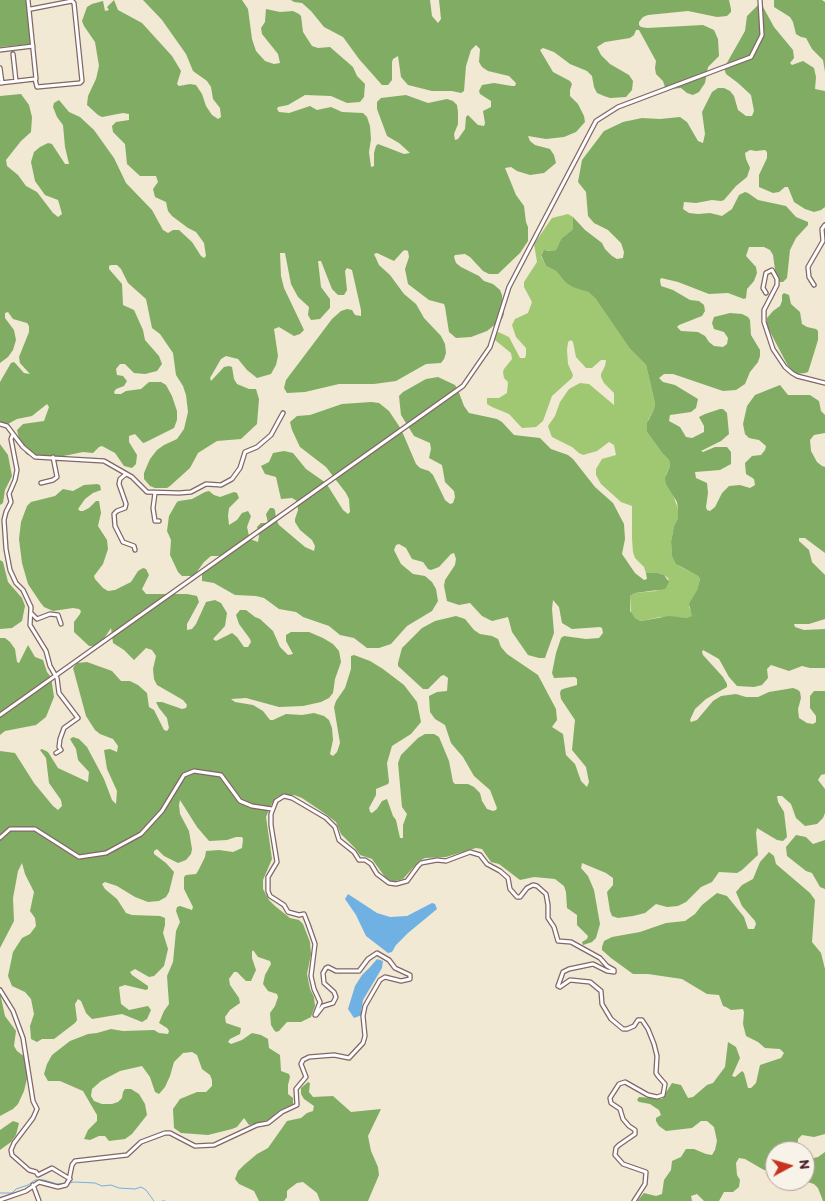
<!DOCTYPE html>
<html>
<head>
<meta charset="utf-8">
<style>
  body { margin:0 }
  #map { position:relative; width:825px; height:1201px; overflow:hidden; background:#f1e9d3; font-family:Itim,sans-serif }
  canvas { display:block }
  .north { position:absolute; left:765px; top:1141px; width:50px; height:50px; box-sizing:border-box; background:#f7f3e8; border:1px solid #b29e9c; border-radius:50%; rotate:84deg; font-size:14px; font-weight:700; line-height:20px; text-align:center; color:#4a1f2b }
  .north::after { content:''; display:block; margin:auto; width:18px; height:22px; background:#c8321e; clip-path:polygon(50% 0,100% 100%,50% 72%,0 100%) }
</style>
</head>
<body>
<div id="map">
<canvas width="825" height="1201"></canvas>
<div class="north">N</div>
</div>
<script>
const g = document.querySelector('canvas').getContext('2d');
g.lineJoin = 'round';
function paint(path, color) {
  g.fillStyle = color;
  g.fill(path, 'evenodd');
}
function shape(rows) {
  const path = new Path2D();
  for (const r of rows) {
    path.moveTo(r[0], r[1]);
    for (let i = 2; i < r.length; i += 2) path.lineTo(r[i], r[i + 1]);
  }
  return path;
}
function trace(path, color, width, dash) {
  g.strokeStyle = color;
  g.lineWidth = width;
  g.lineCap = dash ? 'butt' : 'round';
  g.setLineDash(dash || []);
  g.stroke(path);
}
paint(shape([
  [568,214,573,217,573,229,561,239,556,250,550,251,547,250,542,252,541,256,546,266,556,271,565,282,588,292,595,298,630,349,646,365,655,403,654,409,648,420,647,432,663,454,669,460,670,466,666,475,678,509,678,518,674,526,671,542,672,556,679,566,698,576,700,579,697,590,689,607,692,613,692,616,690,618,660,617,641,621,635,618,631,614,630,596,635,593,656,591,669,579,664,575,658,573,646,573,644,567,635,558,633,552,632,539,632,506,621,502,601,484,596,475,596,469,602,459,616,455,614,445,609,442,597,451,583,455,579,453,572,447,552,437,551,435,548,426,555,416,560,402,569,389,580,383,589,384,614,405,614,393,604,383,601,377,601,374,605,366,606,360,601,360,592,368,586,368,576,357,573,342,571,340,568,342,567,350,568,364,573,375,572,378,552,396,543,421,536,427,522,428,509,414,492,407,487,404,487,398,499,398,507,393,508,382,504,378,503,372,504,369,512,359,511,353,495,340,495,334,498,332,509,337,520,358,525,358,526,355,526,348,516,337,512,325,515,319,528,313,532,302,524,287,524,282,537,262,534,244,552,218]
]), '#a0c772');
paint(shape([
  [0,0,26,0,31,44,0,47],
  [114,0,118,10,142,23,172,56,181,71,177,84,179,86,190,84,196,85,202,94,206,106,212,115,218,119,221,117,220,108,213,99,211,87,207,81,193,71,186,54,162,20,143,0,242,0,248,9,252,39,256,51,265,61,274,64,280,63,278,54,262,34,261,28,265,22,266,9,280,12,293,11,299,14,301,16,303,32,312,46,318,48,330,47,353,67,357,76,365,84,364,97,360,102,347,103,331,96,305,95,288,105,278,107,277,109,279,112,289,113,310,106,317,110,331,107,342,112,363,113,367,117,370,126,371,139,369,152,371,167,374,166,374,153,376,146,378,144,404,154,410,153,399,143,387,136,377,109,377,102,381,98,406,95,428,103,447,99,453,101,457,105,458,112,458,124,454,134,455,140,458,139,465,129,466,117,468,115,478,125,484,126,485,123,483,111,491,107,491,101,480,94,479,91,482,85,494,83,512,86,515,86,516,83,509,76,488,71,482,67,479,62,480,49,476,45,471,50,466,66,464,91,461,93,452,91,432,91,408,85,401,77,398,56,393,59,392,62,392,80,388,85,382,85,359,59,343,37,324,27,311,11,302,3,294,2,291,0,430,0,432,16,438,23,441,19,439,0,729,0,731,9,731,12,727,16,717,17,688,11,648,15,643,17,639,22,639,25,641,27,647,28,703,25,714,30,718,39,719,56,708,67,705,83,699,92,693,95,687,93,681,88,671,89,665,87,663,81,656,74,655,68,656,61,639,30,636,30,634,35,630,38,605,42,597,47,601,55,610,64,629,75,633,81,632,90,626,97,610,98,604,96,597,93,594,87,592,76,587,71,570,64,554,52,543,48,540,50,553,72,570,81,572,84,570,90,570,96,578,104,584,116,585,122,576,132,564,137,546,139,528,136,530,141,535,145,550,149,554,155,556,163,544,173,530,175,517,171,511,167,505,168,516,195,524,206,526,222,528,227,528,241,520,253,498,274,489,274,483,271,470,257,465,254,455,255,454,257,456,263,461,267,479,276,484,281,493,284,500,290,502,295,504,314,502,319,487,331,471,337,456,338,449,332,445,307,444,304,429,300,408,284,405,269,409,257,408,251,405,250,403,251,394,261,377,253,374,254,379,265,390,275,404,294,416,304,424,318,441,336,445,344,446,353,444,359,441,363,426,364,396,381,374,384,339,384,305,392,287,393,284,388,286,380,332,319,341,311,347,309,352,310,355,315,361,316,361,310,352,270,347,268,345,271,347,290,344,295,338,295,332,289,321,261,318,261,321,287,330,299,330,308,320,319,311,320,308,315,309,307,298,297,291,284,285,253,280,253,281,276,284,288,304,330,300,334,294,336,279,327,274,329,278,356,276,365,271,374,257,378,247,370,238,359,226,356,221,359,210,378,211,381,224,367,229,366,232,367,234,379,237,384,249,389,256,389,259,399,257,424,241,439,217,441,198,453,190,468,170,486,167,488,155,488,150,486,144,479,144,473,150,459,157,450,164,445,177,439,184,429,188,412,186,395,183,386,176,375,173,353,160,334,152,328,146,299,128,283,121,269,117,265,111,265,109,266,109,269,122,284,123,305,134,310,143,330,145,340,159,356,162,364,157,371,145,374,134,373,125,364,120,364,116,369,117,375,123,376,127,381,124,386,116,389,114,392,115,394,121,394,126,391,141,389,149,382,161,382,166,385,172,396,177,411,177,420,174,428,146,442,143,443,135,434,129,436,129,442,137,455,136,464,132,468,124,466,115,453,102,446,99,447,93,453,83,452,49,459,37,459,26,454,20,443,17,430,23,424,44,421,49,407,47,404,32,416,17,419,8,424,0,425,0,382,11,363,14,362,16,364,24,373,30,374,20,363,19,357,29,332,29,326,27,323,13,319,8,312,5,313,5,318,14,330,16,340,13,350,8,357,0,363,0,96,21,94,29,105,32,117,31,132,21,141,6,160,7,166,18,175,26,186,37,192,53,213,58,217,62,214,59,203,58,200,45,195,35,181,31,162,34,152,40,147,48,143,52,144,65,164,69,164,65,147,63,125,57,117,53,107,54,103,59,100,69,112,80,117,94,130,114,158,126,183,152,210,163,230,168,233,173,230,179,230,192,242,201,256,204,258,206,256,204,243,196,232,188,228,172,216,168,211,166,202,155,197,153,189,158,182,156,176,140,176,127,164,125,144,113,132,112,126,116,122,129,120,129,114,123,113,102,117,98,115,87,105,88,96,96,79,99,66,95,42,84,26,82,21,87,7,92,4,103,1,105,11,109,10,107,7],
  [774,0,822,0,825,2,825,72,823,60,812,49,806,38,801,37,796,34,793,22,790,17,774,7],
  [759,4,762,5,774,27,793,50,794,58,790,63,792,65,803,61,814,68,816,77,815,89,825,91,825,207,821,210,814,212,805,209,794,202,788,187,785,187,779,192,773,193,759,187,759,175,767,158,767,152,765,150,756,151,750,150,745,153,746,159,750,168,747,177,736,186,724,200,721,201,712,200,696,203,684,202,683,209,689,213,698,214,710,213,722,216,732,209,739,195,745,192,748,193,758,200,786,206,796,217,808,222,808,225,796,238,790,250,787,278,783,282,780,282,776,277,773,255,770,250,764,247,749,247,746,256,756,267,757,273,754,281,747,289,746,298,744,299,728,293,709,294,678,282,661,278,660,280,661,286,673,290,690,300,699,301,704,305,705,311,702,316,679,325,677,327,681,331,698,332,705,336,709,342,714,346,723,347,727,344,728,338,724,332,714,329,712,323,714,317,730,313,742,314,748,317,750,320,751,335,760,350,760,356,758,362,750,372,745,384,736,390,723,391,673,374,664,374,659,378,663,382,675,385,698,399,696,408,691,412,670,415,669,421,680,427,686,437,692,438,704,432,704,426,699,417,705,414,720,409,723,409,727,413,729,434,721,441,701,451,703,452,715,447,727,447,731,452,731,464,720,470,695,472,696,478,707,483,708,493,706,507,707,510,710,511,715,507,722,493,729,486,740,485,750,488,755,485,754,479,746,474,745,463,752,456,761,455,765,450,766,446,759,440,749,438,745,434,743,424,747,406,755,395,780,385,788,395,810,395,819,401,821,411,825,415,825,433,814,435,810,440,811,451,817,462,822,466,825,467,825,553,805,538,799,538,799,541,809,550,812,562,825,575,825,619,809,624,794,624,795,627,804,630,825,629,825,668,810,668,802,666,789,671,771,665,767,669,768,678,762,685,754,687,737,686,729,677,719,659,703,650,702,652,703,655,723,677,727,684,727,687,706,699,695,709,690,720,691,722,697,720,713,701,721,696,736,694,746,697,758,697,769,692,793,688,798,690,800,692,801,698,798,709,799,718,807,723,813,724,816,722,816,716,810,708,810,696,814,691,825,691,825,774,821,775,818,780,825,789,825,813,823,818,817,824,805,826,796,818,791,804,782,796,777,796,778,802,784,812,787,837,783,841,777,840,757,828,756,833,758,855,742,870,737,873,719,872,712,882,701,887,686,902,678,906,667,907,656,904,645,913,633,916,618,918,612,916,610,911,607,892,613,885,613,878,606,873,582,863,581,868,588,876,594,890,600,924,596,938,592,942,583,945,582,942,587,939,588,936,577,925,577,915,567,908,566,892,564,886,555,879,534,877,520,880,499,864,491,862,482,849,476,848,446,857,425,858,419,861,403,879,392,882,385,877,372,859,360,855,355,848,341,834,336,822,327,815,302,798,294,795,282,795,277,797,272,803,266,817,272,859,263,880,263,889,269,900,275,906,290,918,299,920,303,924,310,942,311,954,307,974,310,989,314,997,315,1006,311,1017,301,1022,287,1022,279,1031,276,1032,274,1030,271,1025,270,1013,275,1006,278,997,277,994,268,991,263,984,265,975,271,964,270,961,258,957,253,950,252,952,252,958,256,970,251,981,246,981,237,972,234,972,229,979,230,985,239,998,240,1003,230,1010,225,1017,226,1023,241,1028,240,1034,230,1039,228,1042,231,1044,242,1040,252,1033,261,1035,268,1039,269,1048,280,1055,281,1071,289,1074,290,1077,288,1085,288,1094,293,1098,293,1104,280,1110,268,1120,254,1124,249,1125,244,1118,237,1127,232,1129,208,1135,181,1133,174,1128,173,1109,180,1099,197,1092,206,1092,212,1086,212,1080,210,1075,202,1069,197,1055,192,1052,183,1053,174,1062,170,1076,165,1087,159,1094,155,1092,150,1077,142,1066,120,1071,101,1081,92,1089,91,1096,94,1101,102,1104,112,1104,118,1102,122,1098,123,1092,125,1089,131,1089,139,1094,145,1104,147,1115,132,1134,125,1139,109,1141,105,1136,99,1136,90,1140,84,1139,88,1130,97,1121,97,1115,83,1091,60,1081,48,1081,44,1074,47,1064,52,1055,70,1041,88,1034,97,1033,111,1029,123,1031,154,1030,159,1033,168,1034,169,1031,167,1028,159,1023,164,1011,169,1004,167,976,173,962,176,931,180,922,176,911,177,907,180,906,192,910,193,907,184,889,184,877,186,875,196,874,198,871,205,857,206,851,219,850,233,852,242,848,243,839,242,837,236,837,227,840,209,841,197,827,180,800,179,805,180,814,189,831,192,849,191,854,186,860,178,863,164,856,157,849,154,851,154,854,166,863,174,872,169,892,166,897,159,901,148,902,135,897,117,886,105,882,102,884,105,889,117,899,126,913,132,915,160,916,165,918,165,925,163,933,168,949,164,966,154,976,149,977,135,969,130,972,132,975,148,986,148,989,146,990,125,985,119,987,121,1004,129,1010,148,1006,151,1010,147,1019,142,1022,122,1014,92,1019,86,1013,81,1001,78,999,75,1004,77,1020,75,1023,54,1039,42,1039,37,1042,31,1039,30,1026,34,1014,31,999,25,992,12,986,8,976,13,952,22,938,30,934,36,926,35,918,30,911,34,892,25,874,22,863,18,871,13,898,14,921,0,948,0,751,15,753,34,783,53,806,58,810,62,806,61,800,49,783,46,758,40,750,42,749,48,752,58,768,88,782,89,772,78,760,76,749,70,739,73,737,79,739,87,747,104,779,112,800,116,804,117,791,107,769,104,750,110,749,117,752,118,746,113,739,100,734,95,730,86,716,73,668,77,663,87,662,112,671,121,681,130,681,138,685,147,693,149,707,154,710,164,730,167,731,169,728,167,718,159,708,156,702,162,702,182,709,186,708,187,705,183,700,157,685,154,679,153,669,156,656,152,650,146,648,134,660,124,650,113,643,111,628,101,643,95,646,89,646,74,632,74,622,80,614,81,611,79,609,73,608,53,611,44,607,40,602,28,584,22,563,19,539,21,522,27,506,31,502,55,496,63,489,73,491,84,485,97,484,100,485,101,490,93,493,85,499,78,509,80,511,83,511,89,508,96,501,99,501,101,513,98,526,107,540,108,549,103,564,94,576,95,579,103,588,108,591,115,590,131,582,138,571,143,568,146,569,149,575,142,589,146,594,187,594,197,596,199,602,187,624,187,630,192,629,196,624,206,602,215,600,221,603,227,613,225,626,213,639,216,641,232,633,237,637,244,647,248,647,251,642,250,639,239,624,236,615,240,610,246,610,255,617,260,619,273,631,280,647,288,655,293,654,286,641,286,635,291,632,309,632,323,638,333,644,339,651,341,662,335,679,333,693,329,698,321,702,303,706,279,707,246,698,231,699,235,702,253,705,263,711,270,720,273,720,286,714,302,715,314,713,324,716,329,720,332,728,333,740,330,754,333,756,337,752,340,743,334,707,336,701,345,688,351,669,351,656,354,655,370,661,383,669,404,685,417,702,421,722,411,734,392,746,387,763,389,782,388,784,376,789,376,795,369,808,370,812,372,813,377,809,382,801,387,799,393,816,396,820,400,838,403,838,403,825,407,814,402,807,398,763,401,755,418,738,425,734,434,734,439,737,449,761,453,782,455,784,468,784,474,787,480,793,482,801,487,809,493,811,496,810,497,808,490,790,474,776,463,757,451,743,445,725,435,719,430,712,429,696,437,692,447,691,448,678,444,675,441,676,428,689,423,689,398,666,398,663,402,648,422,628,435,621,456,616,465,619,474,630,480,634,492,636,498,639,501,647,507,654,538,675,556,709,557,720,552,727,563,734,566,755,575,764,581,781,587,787,589,782,586,767,572,750,575,720,561,699,560,693,561,690,563,689,577,685,577,679,575,677,554,678,552,673,556,653,561,638,564,636,586,639,599,638,603,633,602,628,600,627,572,629,562,623,559,607,553,600,552,609,554,633,546,655,545,658,539,658,528,655,512,632,508,617,492,621,482,616,470,603,459,605,447,601,444,586,445,580,455,565,456,559,454,553,451,554,439,567,431,570,428,569,423,562,412,559,406,548,399,544,396,545,394,550,401,564,413,574,425,576,432,582,436,589,438,601,432,611,407,626,391,644,379,648,367,648,354,638,340,635,329,626,303,617,296,612,279,609,264,598,256,596,235,595,214,583,202,581,202,574,206,569,223,556,211,556,204,562,194,576,182,576,178,572,170,555,171,540,167,531,169,516,177,502,179,501,192,499,205,492,209,491,214,495,220,497,234,492,237,493,239,498,229,508,228,516,229,525,237,520,242,513,248,511,251,516,247,527,249,536,250,539,258,542,259,536,257,527,261,523,268,523,266,514,270,508,273,508,275,510,276,519,279,525,305,547,314,551,315,546,312,540,300,530,295,522,295,519,298,510,297,501,292,498,281,499,276,477,265,474,261,466,269,462,273,453,284,451,293,453,306,469,326,483,343,510,348,514,350,512,349,499,346,493,326,467,300,447,292,430,290,422,297,416,310,415,342,404,371,402,379,403,389,411,401,429,416,464,420,468,429,471,433,475,445,500,450,504,453,503,455,497,454,491,445,482,442,465,429,458,431,449,430,443,414,436,401,415,400,406,399,396,403,392,426,379,438,377,455,385,458,390,464,406,469,413,497,419,502,422,514,435,540,438,551,449,568,455,573,459,595,487,613,503,624,524,625,539,622,554,635,573,644,580,647,579,646,573,658,573,664,575,669,582,665,589,635,593,630,596,630,611,635,618,641,621,669,616,687,618,692,616,689,604,697,590,700,579,698,576,676,564,672,556,671,542,674,526,678,518,678,509,677,502,666,484,665,478,670,466,669,460,663,454,647,432,647,423,654,409,655,403,646,365,630,349,595,298,588,292,573,287,565,282,556,271,546,266,541,255,544,250,550,251,556,250,561,239,573,229,573,217,585,230,602,243,605,249,612,256,617,259,623,258,624,252,621,243,608,230,594,223,588,216,586,192,578,182,582,160,604,131,623,122,642,118,660,119,680,117,687,122,698,141,703,143,705,134,702,112,712,92,718,88,724,88,730,91,734,96,738,110,746,116,752,116,754,111,751,95,738,83,726,74,724,68,745,31,747,16],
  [784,293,789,295,791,304,800,312,802,324,807,327,816,329,818,331,818,340,810,366,808,372,805,373,796,374,788,366,767,326,767,318,773,311,780,306,782,301,782,295],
  [0,444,8,455,12,476,5,490,3,503,0,505],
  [0,560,3,562,8,582,22,598,25,606,22,621,12,628,0,629],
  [0,638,5,638,10,642,15,649,17,662,19,663,28,645,35,657,43,660,47,672,51,677,54,697,46,717,36,725,5,731,0,735],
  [796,835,806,837,813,844,825,840,825,889,820,887,812,873,806,871,787,856,786,847],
  [769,852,774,856,776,864,810,893,815,900,812,942,821,953,825,969,825,1134,814,1137,802,1135,798,1139,797,1148,783,1146,781,1148,781,1151,775,1151,775,1169,764,1170,745,1159,739,1158,736,1163,737,1175,740,1180,739,1187,733,1192,724,1192,719,1201,704,1201,697,1194,691,1196,692,1201,637,1201,644,1193,656,1196,662,1194,664,1180,671,1170,672,1161,681,1157,686,1149,694,1149,706,1154,712,1155,715,1150,717,1141,714,1127,707,1121,701,1121,692,1128,666,1131,659,1126,656,1121,656,1118,661,1115,659,1110,650,1104,639,1102,637,1100,639,1097,662,1099,672,1083,681,1085,688,1098,693,1097,707,1085,713,1083,725,1067,728,1042,736,1047,740,1058,732,1076,735,1077,742,1071,744,1073,748,1088,751,1088,756,1083,760,1065,781,1058,784,1053,780,1049,765,1048,758,1042,746,1036,743,1024,744,1012,743,1009,731,1010,726,1007,723,1006,719,995,707,994,682,979,648,974,633,974,611,958,602,950,602,947,604,941,612,937,640,932,666,923,685,921,695,914,702,905,717,893,727,896,744,917,748,929,754,929,756,924,755,921,742,906,736,892,742,885,753,879,760,862],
  [0,993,5,1016,16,1031,14,1046,17,1051,29,1060,30,1066,24,1091,18,1104,13,1109,0,1116],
  [308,1082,310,1083,309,1092,313,1097,333,1096,351,1112,381,1109,368,1136,371,1151,378,1167,379,1175,368,1201,320,1201,317,1193,303,1182,297,1183,289,1189,287,1191,287,1197,284,1201,259,1201,254,1191,239,1184,235,1179,238,1171,244,1165,257,1154,268,1148,287,1121,301,1118,307,1113,313,1111,314,1106,304,1099,301,1094,301,1088],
  [13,1121,19,1123,16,1135,11,1142,0,1150,0,1130],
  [825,1152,825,1201,823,1201,818,1188,814,1184,804,1181,805,1160,818,1157]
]), '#80ac64');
paint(shape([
  [348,894,377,913,390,917,407,916,432,903,435,904,437,909,408,933,396,945,392,952,388,953,366,936,356,915,345,899],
  [377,959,383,961,382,968,363,1000,361,1012,362,1015,354,1018,348,1009,355,986,362,975,371,966]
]), '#70b1e4');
trace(shape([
  [0,1193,12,1193,16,1189,28,1185,35,1180,44,1180,57,1184,75,1182,95,1183,102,1186,111,1185,119,1188,135,1189,141,1187,146,1190,154,1201],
  [162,1201,165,1201]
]), '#70b1e4', 1);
const minor = shape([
  [28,0,36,79],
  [0,50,33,46],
  [13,54,16,81],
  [0,68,2,83],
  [0,83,35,79,37,87,80,83,82,81,74,3,72,1,31,9,29,8],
  [814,285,809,277,808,267,823,241,822,229,825,225],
  [766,293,763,288,766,273,772,270,777,279,777,285,764,310,764,322,773,349,785,367,792,373,797,376,825,383],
  [0,424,7,426,23,447,35,457,104,461,132,477,147,492,179,493,191,492,206,484,221,485,232,479,240,468,245,452,257,447,271,435,283,413],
  [13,434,11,439,17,470,15,480,9,494,11,502,6,512,4,520,6,549,10,570,16,583,23,590,31,607,30,625,46,651,50,666,57,678,59,693,78,718,64,728,60,739,59,747,61,750,56,753],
  [126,474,120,479,119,484,126,504,125,508,117,511,114,514,115,526,123,542,134,546,135,550],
  [41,483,53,480,57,477,53,457],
  [155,493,153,508,155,521,159,521],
  [31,613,37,619,50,614,58,615,61,624],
  [0,715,463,386,490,347,509,287,596,121,618,107,751,57,762,35,760,0],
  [0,838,10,829,35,829,79,857,106,853,141,834,162,811,184,775,194,771,221,775,240,801,252,806,272,809],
  [0,990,13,1011,23,1038,33,1101,37,1109,33,1118,14,1143,11,1150,12,1155,29,1170,36,1172,38,1175,52,1168,70,1179],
  [33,1185,39,1201],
  [0,1200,26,1191,39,1182,58,1187,66,1185,69,1180,72,1165,75,1161,127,1155,141,1142,165,1133,170,1133,195,1146,214,1145,257,1125,268,1123,282,1112,297,1105,296,1089,306,1077,301,1064,303,1060,309,1057,334,1055,349,1058,363,1043,365,1036,363,1016,365,1006,380,980,385,977,401,981,410,979,410,975,395,968,389,960,377,953,368,959,359,971,336,971,328,967,326,968,323,973,324,983,334,992,336,997,333,1003,323,1006,316,1015,315,1015,320,1002,314,989,311,976,315,944,308,924,304,914,299,915,288,912,284,905,270,896,268,891,268,877,277,862,271,825,271,814,276,801,284,796,292,798,326,818,335,827,339,840,354,852,359,860,365,860,371,864,377,874,389,883,396,884,407,881,418,866,421,863,437,860,446,861,470,852,480,855,487,864,500,871,508,878,510,889,517,897,520,897,527,888,533,885,537,886,546,894,548,905,548,918,554,927,558,941,571,942,600,958,607,966,614,970,614,972,607,971,593,964,569,969,563,972,558,986,560,987,570,980,590,982,601,991,602,1004,611,1019,623,1029,627,1029,634,1026,638,1020,642,1020,648,1029,654,1044,657,1056,656,1073,658,1076,665,1084,663,1095,657,1097,648,1095,625,1082,619,1084,610,1098,611,1103,620,1109,623,1119,629,1126,635,1130,635,1134,619,1145,616,1148,615,1155,623,1164,646,1172,645,1184,634,1201]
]);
trace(minor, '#846666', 5.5);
trace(minor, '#fff', 3);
</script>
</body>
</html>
